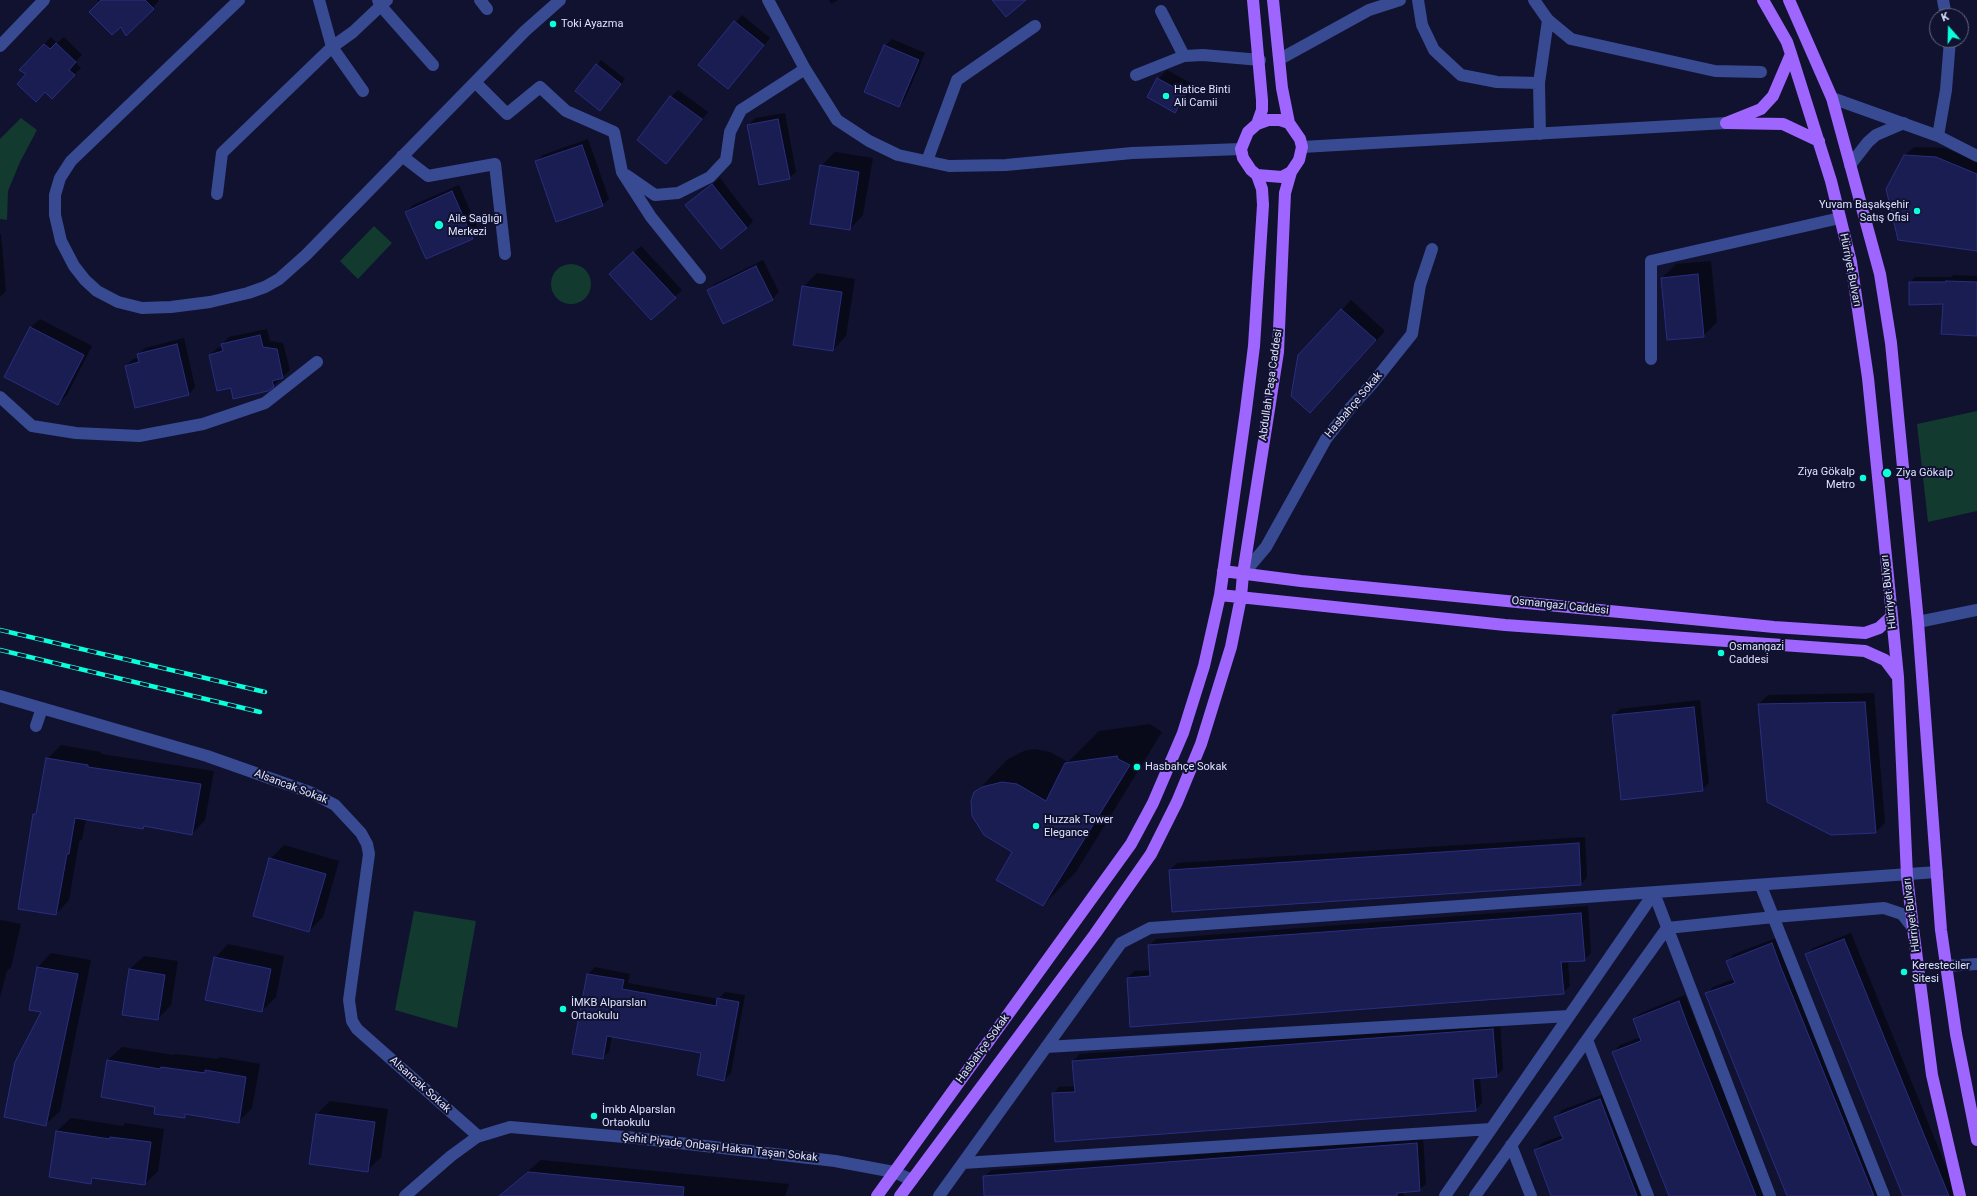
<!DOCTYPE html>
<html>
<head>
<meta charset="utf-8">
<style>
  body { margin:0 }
  #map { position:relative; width:1977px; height:1196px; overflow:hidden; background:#10122f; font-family:Roboto,sans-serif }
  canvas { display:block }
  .north { position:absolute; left:1929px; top:8px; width:40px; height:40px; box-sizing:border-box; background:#10122f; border:1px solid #626582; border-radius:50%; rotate:340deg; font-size:11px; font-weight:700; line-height:16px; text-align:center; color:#dee2ff }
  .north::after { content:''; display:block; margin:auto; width:14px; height:18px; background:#0affdb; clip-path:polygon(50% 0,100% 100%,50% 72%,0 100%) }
</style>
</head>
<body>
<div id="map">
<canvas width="1977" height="1196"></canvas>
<div class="north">K</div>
</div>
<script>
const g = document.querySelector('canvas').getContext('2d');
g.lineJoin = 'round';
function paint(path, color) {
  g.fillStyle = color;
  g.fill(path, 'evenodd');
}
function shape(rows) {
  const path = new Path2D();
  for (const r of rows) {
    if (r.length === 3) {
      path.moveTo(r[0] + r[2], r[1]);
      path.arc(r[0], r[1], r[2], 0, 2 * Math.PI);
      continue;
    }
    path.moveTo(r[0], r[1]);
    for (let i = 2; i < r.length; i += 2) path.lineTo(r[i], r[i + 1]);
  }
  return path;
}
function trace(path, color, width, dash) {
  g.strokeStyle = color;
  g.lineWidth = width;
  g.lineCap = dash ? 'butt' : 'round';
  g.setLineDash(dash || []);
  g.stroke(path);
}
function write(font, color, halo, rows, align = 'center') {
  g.font = font + ' Roboto,sans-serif';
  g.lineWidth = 4;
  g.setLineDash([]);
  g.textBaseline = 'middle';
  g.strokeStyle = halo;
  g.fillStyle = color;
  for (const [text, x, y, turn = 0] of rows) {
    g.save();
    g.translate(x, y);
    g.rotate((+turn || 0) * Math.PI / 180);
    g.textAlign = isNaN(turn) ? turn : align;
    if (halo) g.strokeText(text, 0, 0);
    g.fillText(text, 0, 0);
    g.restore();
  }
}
paint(shape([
  [21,118,37,130,20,162,8,191,7,220,0,219,0,139],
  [374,226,392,243,358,279,340,261],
  [571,284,20],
  [1977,411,1977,511,1928,522,1917,424],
  [414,911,476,921,457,1028,395,1010]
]), '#123a2f');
paint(shape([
  [97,0,158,0,159,1,127,34],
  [829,0,838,0,831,4],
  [742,15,770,38,734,81,700,65],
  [51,37,57,43,64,37,82,55,75,62,81,68,52,97,28,73,20,69],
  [892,39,925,53,905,99,899,106,885,46],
  [601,60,625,79,604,105,576,91],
  [1167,70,1194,85,1184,103,1175,112,1158,79],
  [678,90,708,112,666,163,671,97],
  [785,113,796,172,789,178,749,125,755,118],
  [588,139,609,199,602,205,536,161,543,155],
  [1914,147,1945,148,1977,162,1977,250,1905,155],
  [835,152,873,158,863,215,850,229,821,166],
  [720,178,753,221,747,228,694,198],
  [459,185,479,231,472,238,406,212,413,205],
  [1,234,6,291,0,297,0,234],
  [641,246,682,290,651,319,617,267],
  [763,260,779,292,772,299,724,323,708,290,715,284],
  [1711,261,1717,322,1703,336,1662,278,1676,264],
  [817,273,855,279,846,336,833,350,803,287],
  [1953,275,1977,276,1977,335,1944,303,1910,282,1915,277,1952,277],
  [1351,300,1385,331,1319,403,1299,356],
  [40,319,92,346,67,395,58,404,30,328],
  [267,329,270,341,283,343,290,370,273,386,232,387,210,355,217,348,223,347,222,344,229,337],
  [184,338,195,387,189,394,126,366,133,359,139,358,138,354,145,348],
  [1874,693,1885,823,1876,832,1759,704,1768,695],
  [1700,700,1709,783,1702,790,1613,716,1620,709],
  [1150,724,1162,732,1076,872,1043,905,1014,852,975,793,1008,759,1024,751,1035,749,1050,752,1068,762,1099,731],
  [61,745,101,752,101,754,214,771,205,820,192,834,146,825,143,828,86,819,82,839,79,842,69,900,56,914,34,814,38,811,47,759],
  [1585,837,1587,877,1581,884,1173,911,1170,870,1177,863],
  [284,845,339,861,323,917,309,931,270,859],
  [1588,906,1591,953,1584,960,1568,961,1570,986,1563,993,1128,978,1134,971,1151,970,1149,946,1156,939],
  [0,920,21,924,11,967,7,971,0,997],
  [1851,933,1958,1196,1905,1196,1806,955,1813,948],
  [1779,937,1883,1196,1788,1196,1707,993,1713,987,1734,979,1727,961,1734,954],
  [228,944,284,956,276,997,262,1011,215,958],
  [51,953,91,960,60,1111,46,1124,43,1012,38,967],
  [144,956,178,961,171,1005,158,1019,130,969],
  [595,967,630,974,628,983,718,999,725,992,745,995,731,1073,724,1080,702,1053,612,1036,609,1052,602,1058,588,974],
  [1685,995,1765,1196,1670,1196,1613,1052,1620,1045,1641,1037,1634,1019,1641,1013],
  [1500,1023,1503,1069,1496,1076,1480,1077,1482,1103,1475,1110,1053,1094,1059,1087,1075,1086,1073,1061,1080,1054],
  [122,1047,174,1055,175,1054,218,1059,220,1057,260,1064,252,1108,238,1122,188,1114,184,1117,156,1106,108,1060],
  [1607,1093,1646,1196,1552,1196,1535,1150,1542,1143,1563,1135,1556,1117,1562,1110],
  [330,1101,388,1109,381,1157,367,1171,317,1114],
  [71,1118,123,1126,125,1123,164,1129,158,1171,145,1184,96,1178,91,1182,57,1131],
  [1423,1137,1426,1184,1419,1190,1403,1192,1404,1196,985,1196,984,1177,991,1170],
  [541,1160,789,1184,785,1196,499,1196]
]), '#0007');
const building = shape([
  [101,0,145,0,154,9,126,36,121,27,112,35,89,12,101,0],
  [992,0,1026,0,1006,17,992,0],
  [734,21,764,45,728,89,698,65,734,21],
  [56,43,76,62,69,70,75,75,52,99,45,92,36,102,17,84,26,74,19,70,44,44,50,49,56,43],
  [884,45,919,60,899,107,864,92,884,45],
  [596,64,621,84,600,111,575,91,596,64],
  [1157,78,1186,94,1175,113,1147,97,1157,78],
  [670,96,702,119,666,164,637,140,670,96],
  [778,119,790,179,759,185,747,125,778,119],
  [582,145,603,206,556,222,535,161,582,145],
  [1904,155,1936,157,1977,174,1977,251,1898,240,1886,189,1904,155],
  [820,165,859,172,850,230,810,224,820,165],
  [712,184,747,228,721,249,685,205,712,184],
  [452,191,473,239,426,259,405,212,452,191],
  [633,252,676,298,651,320,609,274,633,252],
  [756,266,773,300,723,324,707,290,756,266],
  [1698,274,1704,337,1667,340,1661,278,1698,274],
  [1946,281,1977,282,1977,336,1941,334,1943,304,1909,305,1909,282,1946,282,1946,281],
  [802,286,842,292,833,351,793,345,802,286],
  [1341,309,1376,340,1310,413,1291,396,1298,355,1341,309],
  [30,327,84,355,58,405,4,377,30,327],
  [260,335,263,347,277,349,283,378,272,381,274,387,268,391,233,399,231,388,217,391,209,355,223,351,221,344,260,335],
  [177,344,189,395,135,408,125,366,139,362,137,354,177,344],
  [1865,702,1876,833,1831,835,1767,802,1758,704,1865,702],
  [1694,707,1703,791,1621,800,1612,715,1694,707],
  [1117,756,1118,759,1130,765,1043,906,996,880,1012,852,984,835,972,816,971,801,974,792,982,787,1002,782,1017,784,1046,801,1065,763,1117,756],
  [46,758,88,765,88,767,201,784,192,835,144,826,143,829,75,818,69,854,67,854,56,915,18,909,33,814,36,814,46,758],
  [1579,843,1581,885,1172,912,1169,870,1579,843],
  [269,858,326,874,309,932,253,916,269,858],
  [1581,913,1585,961,1561,962,1564,994,1130,1027,1127,978,1150,976,1148,945,1581,913],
  [1844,939,1949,1196,1903,1196,1805,954,1844,939],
  [1772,943,1780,965,1874,1196,1787,1196,1705,993,1735,983,1726,961,1772,943],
  [214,957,271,969,262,1012,205,1000,214,957],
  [37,967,78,974,46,1126,4,1117,15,1062,41,1012,29,1010,37,967],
  [129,969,165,975,158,1020,122,1015,129,969],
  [587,974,624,980,622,989,716,1006,717,998,739,1002,724,1081,697,1075,701,1053,607,1036,603,1059,572,1054,587,974],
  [1679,1001,1687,1023,1756,1196,1669,1196,1612,1052,1641,1041,1633,1019,1679,1001],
  [1493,1029,1497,1077,1473,1079,1476,1111,1055,1142,1052,1093,1075,1092,1072,1061,1493,1029],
  [107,1060,160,1069,161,1067,205,1073,205,1070,246,1077,239,1123,185,1114,185,1118,154,1114,155,1107,101,1097,107,1060],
  [1600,1099,1637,1196,1551,1196,1534,1150,1563,1139,1554,1117,1600,1099],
  [316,1114,375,1122,368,1172,309,1164,316,1114],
  [56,1131,110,1139,110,1137,151,1142,145,1185,92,1178,91,1184,49,1177,56,1131],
  [1417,1143,1420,1191,1397,1193,1397,1196,984,1196,983,1176,1417,1143],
  [528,1172,684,1187,683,1196,499,1196,528,1172]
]);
paint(building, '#1a1d52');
trace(building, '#2a2e80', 1);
trace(shape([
  [239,0,71,161,60,178,55,195,55,215,61,241,74,266,85,280,97,291,118,302,142,308,171,307,210,302,248,293,265,287,279,279,306,255,525,31,560,0],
  [319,0,332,47,363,91],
  [378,0,380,5,433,65],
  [480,0,487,9],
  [768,0,805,69,837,120,869,141,898,155,949,166,1006,165,1132,153,1241,149],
  [1418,0,1422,25,1434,50,1461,75,1497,82,1539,83],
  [1534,0,1548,20,1571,39,1715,71,1761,72],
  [1943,0,1946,16],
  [1161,11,1184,56],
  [0,46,44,0],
  [1280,59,1369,10,1400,0],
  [1136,75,1184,56,1203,55,1260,60],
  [475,82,507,114,540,87,566,111,614,132,622,172,651,217,700,278],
  [1832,98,1938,136,1977,156],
  [1540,134,1539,83,1548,20],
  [1938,136,1946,90,1950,40],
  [1302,147,1726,123],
  [402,156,428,176,495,164,505,254],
  [927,161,957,80,1035,26],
  [1850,165,1868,142,1876,135,1904,123],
  [626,175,655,195,678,193,710,177,726,160,730,132,741,110,805,69],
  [217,194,222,153,332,47,353,32,387,0],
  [1651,359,1651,261,1840,218],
  [0,397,32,426,76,433,139,436,203,424,265,403,317,362],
  [1243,574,1266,547,1326,439,1351,407,1372,384,1412,334,1420,285,1432,249],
  [1918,622,1977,610],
  [0,696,207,756,312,793,335,805,361,833,367,844,369,854,349,1000,352,1021,357,1029,478,1136],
  [36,726,42,708],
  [1761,886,1884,1196],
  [1654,893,1770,1196],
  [1946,966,1977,964],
  [1587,1040,1648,1196],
  [1046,1047,1569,1016],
  [1511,1145,1531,1196],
  [963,1163,1491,1129],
  [405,1196,451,1156,477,1137,510,1127,636,1138,835,1161,894,1172,912,1180],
  [939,1196,1121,943,1150,928,1937,872],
  [1445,1196,1654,893],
  [1475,1196,1667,928,1774,917,1884,908,1902,914,1913,928]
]), '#374a92', 12);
trace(shape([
  [1253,0,1262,100,1262,110,1257,124],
  [1273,0,1282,88,1289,123],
  [1763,0,1787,42,1791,54,1831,181,1851,262,1868,378,1892,616,1898,677,1907,876,1913,928,1932,1075,1960,1196],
  [1789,0,1832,98,1880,274,1891,343,1918,622,1941,930,1956,1034,1977,1140],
  [1791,54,1773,96,1761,109,1726,123,1783,124,1819,141],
  [1268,120,1280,120,1289,123,1300,139,1302,147,1299,160,1291,172,1282,177,1257,175,1251,170,1243,158,1241,149,1248,132,1257,124,1268,120],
  [1223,571,1301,581,1774,627,1865,633,1879,628,1892,616],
  [1220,595,1505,625,1865,651,1885,660,1897,676],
  [877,1196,1131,844,1153,803,1183,733,1204,666,1220,595,1246,410,1254,346,1263,205,1262,189,1257,175],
  [900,1196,1095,934,1151,854,1177,802,1201,744,1231,647,1241,597,1243,574,1278,352,1285,193,1291,172]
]), '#9f65ff', 12);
const rail = shape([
  [0,630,265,692],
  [0,650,260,712]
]);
trace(rail, '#0affdb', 4.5);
trace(rail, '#10122f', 3, [9]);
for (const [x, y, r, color] of [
  [553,24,4,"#0affdb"],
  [1166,96,4,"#0affdb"],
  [1917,211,4,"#0affdb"],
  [439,225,5,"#0affdb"],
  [1887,473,5,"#0affdb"],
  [1863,478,4,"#0affdb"],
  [1721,653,4,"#0affdb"],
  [1137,767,4,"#0affdb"],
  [1036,826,4,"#0affdb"],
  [1904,972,4,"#0affdb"],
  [563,1009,4,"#0affdb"],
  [594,1116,4,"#0affdb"]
]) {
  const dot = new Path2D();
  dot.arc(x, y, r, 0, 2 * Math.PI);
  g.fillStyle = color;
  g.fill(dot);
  trace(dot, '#10122f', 1.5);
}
write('11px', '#dee2ff', '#10122f', [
  ["Toki Ayazma",561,24],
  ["Hatice Binti",1174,90],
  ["Ali Camii",1174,103],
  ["Yuvam Başakşehir",1909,205,"right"],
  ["Satış Ofisi",1909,218,"right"],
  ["Aile Sağlığı",448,219],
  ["Merkezi",448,232],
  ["Ziya Gökalp",1855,472,"right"],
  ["Metro",1855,485,"right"],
  ["Ziya Gökalp",1896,473],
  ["Osmangazi̇",1729,647],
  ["Caddesi̇",1729,660],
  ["Hasbahçe Sokak",1145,767],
  ["Huzzak Tower",1044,820],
  ["Elegance",1044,833],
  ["Keresteciler",1912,966],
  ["Sitesi",1912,979],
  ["İMKB Alparslan",571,1003],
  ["Ortaokulu",571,1016],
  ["İmkb Alparslan",602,1110],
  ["Ortaokulu",602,1123]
], 'left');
write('11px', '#dee2ff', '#10122f', [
  ["Hürriyet Bulvarı",1850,270,79],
  ["Abdullah Paşa Caddesi",1271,385,-82],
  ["Hasbahçe Sokak",1354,405,-50],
  ["Hürriyet Bulvarı",1889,592,-96],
  ["Osmangazi Caddesi",1560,606,6],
  ["Alsancak Sokak",291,787,21],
  ["Hürriyet Bulvarı",1912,915,-97],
  ["Hasbahçe Sokak",983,1049,-54],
  ["Alsancak Sokak",420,1085,42],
  ["Şehit Piyade Onbaşı Hakan Taşan Sokak",720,1148,6]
]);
</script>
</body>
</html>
